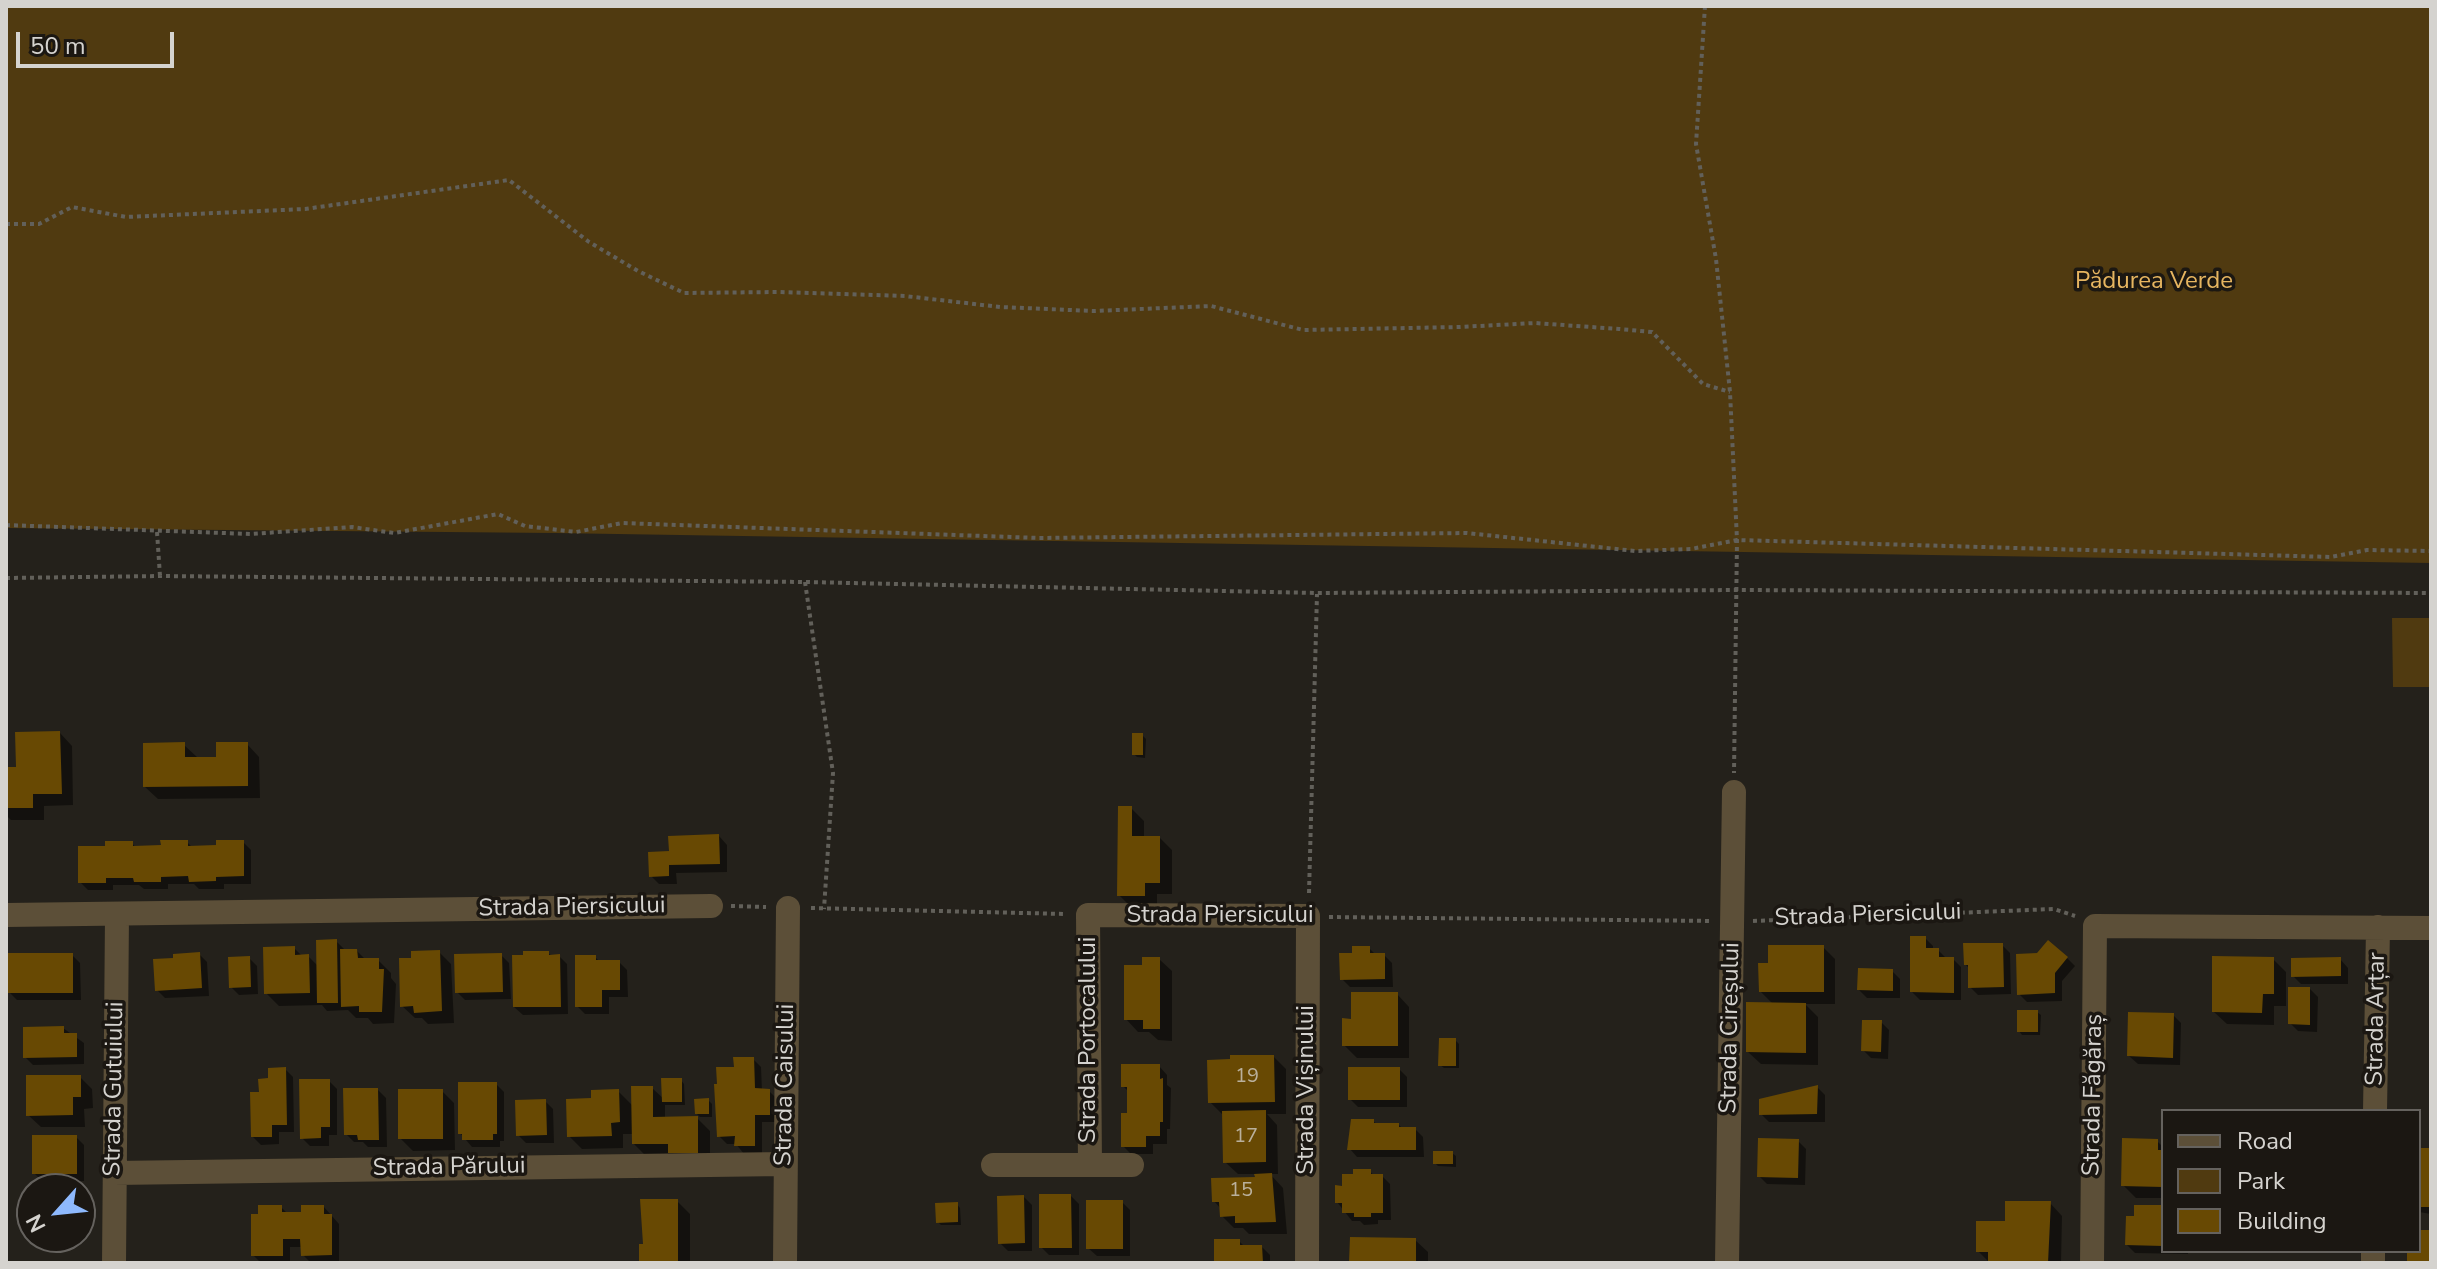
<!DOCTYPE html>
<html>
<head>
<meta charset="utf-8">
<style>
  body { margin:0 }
  #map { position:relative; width:2437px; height:1269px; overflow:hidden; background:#24211b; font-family:"Nunito Sans",sans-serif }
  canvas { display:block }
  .frame { position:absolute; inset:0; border:8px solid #d5d3cf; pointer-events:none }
  .legend { position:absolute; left:2161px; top:1109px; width:260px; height:144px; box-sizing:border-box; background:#1b1712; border:2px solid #65625e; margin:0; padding:10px 14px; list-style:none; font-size:24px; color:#d5d3cf }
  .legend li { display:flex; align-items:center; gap:16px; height:40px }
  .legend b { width:40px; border:2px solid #65625e }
  .north { position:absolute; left:16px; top:1173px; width:80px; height:80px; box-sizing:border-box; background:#1b1712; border:2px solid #65625e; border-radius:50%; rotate:243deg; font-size:22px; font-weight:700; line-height:32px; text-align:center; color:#d5d3cf }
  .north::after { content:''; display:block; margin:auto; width:28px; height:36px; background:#8eb9fd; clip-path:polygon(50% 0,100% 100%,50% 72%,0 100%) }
  .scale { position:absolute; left:16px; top:32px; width:158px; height:36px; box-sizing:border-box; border:4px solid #d5d3cf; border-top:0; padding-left:10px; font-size:24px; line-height:28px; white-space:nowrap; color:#d5d3cf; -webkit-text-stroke:6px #1b1712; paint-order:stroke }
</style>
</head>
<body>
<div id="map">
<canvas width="2437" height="1269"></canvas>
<div class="frame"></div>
<ul class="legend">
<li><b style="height:10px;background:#5c4f38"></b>Road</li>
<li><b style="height:22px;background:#503a10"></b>Park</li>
<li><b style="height:22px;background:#684903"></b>Building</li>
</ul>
<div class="north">N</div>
<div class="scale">50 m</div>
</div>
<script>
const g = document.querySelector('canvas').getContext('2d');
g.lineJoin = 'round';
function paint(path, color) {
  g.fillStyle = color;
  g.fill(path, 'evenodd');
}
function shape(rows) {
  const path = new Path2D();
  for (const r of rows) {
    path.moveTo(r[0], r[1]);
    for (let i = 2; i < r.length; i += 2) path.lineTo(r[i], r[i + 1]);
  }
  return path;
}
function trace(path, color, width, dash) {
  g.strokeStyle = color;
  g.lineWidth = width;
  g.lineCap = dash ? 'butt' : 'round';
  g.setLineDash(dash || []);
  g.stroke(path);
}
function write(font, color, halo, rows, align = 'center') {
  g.font = font + ' "Nunito Sans",sans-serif';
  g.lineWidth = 7;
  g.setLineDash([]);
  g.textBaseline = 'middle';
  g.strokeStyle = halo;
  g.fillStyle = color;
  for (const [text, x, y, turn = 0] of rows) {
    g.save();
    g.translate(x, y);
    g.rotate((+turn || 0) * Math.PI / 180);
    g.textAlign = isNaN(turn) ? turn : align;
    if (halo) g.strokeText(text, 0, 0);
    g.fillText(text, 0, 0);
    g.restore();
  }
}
paint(shape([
  [6,6,2431,6,2431,563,554,533,6,528],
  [2392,618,2431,618,2431,687,2393,687]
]), '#503a10');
paint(shape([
  [60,733,72,746,73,805,44,806,44,820,11,820,6,815,6,769,18,769],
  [1142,735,1146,739,1145,758,1137,757,1134,754],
  [247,744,259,757,260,798,158,799,145,787,184,745,197,757,218,759],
  [1131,808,1144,821,1144,838,1160,838,1172,850,1172,894,1157,894,1157,908,1132,908,1119,895],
  [719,836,727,845,727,872,676,873,677,884,659,884,651,876,671,853],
  [187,842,193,848,218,847,243,842,251,850,251,884,224,884,224,889,199,889,194,884,168,884,168,889,144,889,139,885,113,885,113,890,88,890,80,882,107,848,132,843,136,848,163,847],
  [1925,938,1933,946,1933,950,1938,950,1947,959,1953,959,1961,967,1961,1000,1920,1000,1912,992],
  [336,941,344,949,357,951,366,960,378,960,391,973,391,978,396,984,394,1023,373,1024,368,1018,356,1018,348,1010,327,1011,322,1005,279,1006,266,993,294,948,302,956,308,956,319,967],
  [2002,945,2010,953,2011,994,1978,995,1970,987,1970,969,1965,964],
  [1823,947,1835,959,1835,1004,1805,1004,1818,1017,1818,1065,1761,1064,1748,1052,1773,1004,1761,992,1770,965],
  [1369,948,1376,955,1384,955,1392,963,1393,987,1350,987,1342,979,1354,955],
  [439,952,451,964,454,1023,428,1024,422,1018,415,1018,402,1006,414,960],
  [548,953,552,956,559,956,567,964,568,1014,523,1015,514,1007],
  [199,954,207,962,209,996,165,998,157,990],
  [72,955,80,963,81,1000,17,1000,9,992],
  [501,955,509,963,511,999,465,1000,457,992],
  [595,957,600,962,619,962,627,970,628,997,609,997,609,1014,585,1014,577,1006],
  [249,958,257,966,258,994,239,995,231,987],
  [2067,958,2075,966,2062,981,2062,1001,2027,1002,2019,994],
  [1159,959,1172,971,1172,1041,1158,1040,1149,1032,1138,1032,1126,1019,1144,967],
  [2273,959,2286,972,2286,1006,2274,1006,2274,1025,2227,1024,2214,1012],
  [2340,959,2348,968,2348,984,2301,984,2293,976],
  [1892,971,1900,979,1900,998,1867,998,1859,990],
  [2310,989,2318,997,2317,1032,2298,1031,2290,1023],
  [1397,994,1409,1007,1409,1058,1357,1058,1344,1045,1353,1021],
  [2037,1012,2041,1015,2040,1035,2022,1035,2019,1031],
  [2173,1015,2181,1023,2180,1065,2138,1064,2129,1056],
  [1881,1022,1889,1030,1888,1059,1871,1058,1863,1050],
  [63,1028,84,1043,84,1064,33,1065,25,1057],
  [1455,1040,1459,1044,1459,1068,1444,1068,1440,1065],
  [1274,1057,1286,1069,1286,1114,1267,1114,1277,1125,1278,1174,1270,1174,1283,1188,1287,1234,1249,1234,1243,1228,1234,1228,1222,1216,1221,1209,1214,1201,1257,1179,1256,1174,1238,1174,1225,1162,1223,1115,1210,1102],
  [753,1059,761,1067,762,1091,769,1091,777,1099,777,1122,762,1122,762,1153,744,1154,736,1144,727,1144,719,1136,736,1069],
  [1159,1066,1167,1075,1167,1085,1171,1088,1170,1129,1167,1129,1167,1144,1153,1144,1153,1154,1131,1154,1123,1146,1129,1115,1129,1092,1123,1086],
  [285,1069,293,1077,294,1132,279,1132,279,1144,261,1145,253,1137,261,1094,270,1080],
  [1399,1069,1407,1077,1407,1107,1358,1107,1350,1099],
  [80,1077,92,1089,93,1108,84,1109,85,1127,41,1127,28,1115],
  [681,1080,684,1084,685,1105,665,1105,665,1119,697,1118,710,1131,710,1164,646,1156,634,1144,633,1134,623,1134,623,1148,582,1149,569,1136,593,1100,618,1091,633,1106,652,1088,664,1099],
  [329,1081,337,1089,337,1135,329,1135,329,1146,310,1146,302,1138],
  [496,1084,504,1092,504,1141,500,1141,500,1147,472,1147,460,1133],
  [1817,1087,1825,1095,1825,1122,1769,1122,1761,1114],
  [378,1090,386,1098,387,1147,368,1147,363,1142,354,1142,346,1134],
  [442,1091,454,1103,455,1150,413,1151,400,1138],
  [708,1100,712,1104,712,1117,700,1117,697,1114],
  [545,1101,553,1109,554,1143,526,1143,518,1135],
  [1373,1121,1378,1125,1399,1125,1403,1129,1415,1129,1423,1137,1424,1157,1357,1157,1350,1149],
  [76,1137,84,1145,84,1181,42,1181,34,1173],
  [1798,1141,1806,1149,1805,1185,1767,1184,1759,1176],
  [2157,1141,2163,1147,2163,1198,2136,1198,2123,1185],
  [2419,1150,2431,1150,2431,1214,2419,1212],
  [1452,1153,1456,1156,1456,1167,1438,1166,1435,1163],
  [1370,1171,1374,1176,1382,1176,1390,1184,1391,1220,1378,1220,1378,1224,1364,1225,1360,1221,1352,1221,1337,1202,1344,1188],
  [1071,1196,1079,1204,1079,1255,1049,1255,1041,1247],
  [1024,1197,1032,1205,1032,1251,1008,1251,1000,1243],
  [677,1201,690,1214,690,1263,641,1263,645,1246],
  [1122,1202,1130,1210,1130,1256,1097,1256,1088,1248],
  [2050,1203,2062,1216,2061,1263,1990,1263,1978,1251,2007,1223],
  [957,1204,960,1208,961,1225,941,1225,938,1222],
  [281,1207,288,1214,303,1214,324,1207,339,1224,339,1263,311,1263,303,1255,303,1247,290,1247,290,1263,261,1263,253,1255],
  [2163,1207,2163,1251,2188,1251,2188,1254,2135,1253,2127,1245],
  [1415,1240,1428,1252,1428,1263,1351,1263],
  [1239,1241,1245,1247,1262,1247,1270,1255,1270,1263,1216,1263]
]), '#0007');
paint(shape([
  [60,731,62,794,33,794,33,808,6,808,6,767,16,767,15,732],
  [1132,733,1143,733,1143,755,1132,755],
  [185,742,185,757,216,757,216,742,248,742,248,786,143,787,143,743],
  [1118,806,1132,806,1132,836,1160,836,1160,883,1145,883,1145,896,1117,896],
  [719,834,720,864,669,865,669,876,649,877,648,852,669,851,668,836],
  [160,840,188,840,188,846,216,845,216,840,244,840,244,876,216,877,216,881,189,882,188,876,161,877,161,882,134,882,133,878,106,878,106,883,78,883,78,846,105,846,105,841,133,841,133,846,161,845],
  [1910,936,1926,936,1926,948,1939,948,1939,957,1954,957,1954,993,1910,992],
  [337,939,338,1003,317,1003,316,940],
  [2048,940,2068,957,2055,973,2055,993,2017,995,2016,954,2037,953],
  [1963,943,2003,943,2004,987,1968,988,1968,965,1964,965],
  [1768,945,1824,945,1824,992,1759,992,1758,963,1768,963],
  [295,946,295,955,309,954,310,993,264,994,263,947],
  [1352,946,1370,946,1370,953,1385,953,1385,979,1340,980,1339,953,1352,953],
  [340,949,357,949,358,958,379,958,379,969,384,969,382,1012,359,1012,359,1006,341,1007],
  [440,950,442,1011,414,1013,413,1006,400,1007,399,958,411,958,411,951],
  [523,951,549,951,549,955,560,954,561,1007,513,1007,512,955,523,955],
  [200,952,202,988,155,991,153,959,173,958,173,954],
  [6,953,73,953,73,993,7,993],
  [502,953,503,992,455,993,454,954],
  [575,955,596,955,596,960,620,960,620,990,602,990,602,1007,575,1007],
  [250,956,251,987,229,988,228,957],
  [2212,956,2274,957,2274,994,2263,994,2262,1013,2212,1012],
  [1142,957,1160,957,1160,1029,1143,1029,1143,1020,1124,1020,1124,965,1142,965],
  [2341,957,2341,976,2291,977,2291,958],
  [1858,968,1893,969,1893,991,1857,990],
  [2288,987,2310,987,2310,1025,2288,1024],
  [1351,992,1398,992,1398,1046,1342,1046,1342,1018,1351,1019],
  [1746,1002,1806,1003,1806,1053,1746,1052],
  [2017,1010,2038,1010,2038,1032,2017,1032],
  [2128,1012,2174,1013,2173,1058,2127,1056],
  [1862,1020,1882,1020,1881,1052,1861,1051],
  [64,1026,64,1033,77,1033,77,1057,23,1058,23,1027],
  [1439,1038,1456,1038,1456,1066,1438,1066],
  [1230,1055,1274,1055,1275,1102,1208,1103,1207,1060,1230,1059],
  [733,1057,754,1057,755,1088,770,1089,770,1115,755,1115,755,1146,734,1146,735,1136,717,1137,714,1084,717,1084,716,1067,734,1067],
  [1121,1064,1160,1064,1160,1079,1163,1078,1163,1122,1160,1122,1160,1136,1146,1136,1146,1147,1121,1147,1121,1113,1127,1113,1127,1087,1121,1087],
  [286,1067,287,1125,272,1125,272,1137,251,1137,250,1092,259,1092,258,1079,268,1078,268,1068],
  [1348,1067,1400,1067,1400,1100,1348,1100],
  [26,1075,81,1075,81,1097,73,1097,73,1115,26,1116],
  [661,1078,682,1078,682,1102,662,1102],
  [299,1079,330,1079,330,1127,321,1127,321,1138,300,1139],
  [458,1082,497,1082,497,1134,493,1134,493,1140,462,1140,462,1134,458,1134],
  [1818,1085,1817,1114,1759,1115,1759,1099],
  [631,1086,653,1086,653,1117,698,1116,698,1153,668,1153,668,1144,632,1144],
  [343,1088,378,1088,379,1140,358,1140,357,1135,344,1135],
  [398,1089,443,1089,443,1139,398,1139],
  [619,1089,620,1122,611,1123,612,1136,567,1137,566,1099,591,1098,591,1090],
  [709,1098,709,1114,695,1114,694,1099],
  [546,1099,547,1135,516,1136,515,1100],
  [1266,1110,1266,1162,1223,1163,1222,1111],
  [1351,1119,1374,1119,1374,1123,1399,1123,1399,1127,1416,1127,1416,1150,1347,1150],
  [32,1135,77,1135,77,1174,32,1174],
  [1758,1138,1799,1139,1798,1178,1757,1177],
  [2122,1138,2158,1139,2158,1150,2163,1150,2163,1187,2121,1186],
  [2419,1148,2431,1148,2431,1207,2419,1207],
  [1433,1151,1453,1151,1453,1164,1433,1164],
  [1353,1169,1371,1169,1371,1174,1383,1174,1383,1213,1371,1213,1371,1217,1354,1217,1354,1213,1342,1213,1342,1203,1335,1203,1335,1185,1342,1186,1342,1174,1353,1174],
  [1272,1173,1276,1222,1235,1223,1235,1216,1220,1217,1219,1202,1212,1202,1211,1178,1255,1177,1254,1174],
  [1039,1194,1071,1194,1072,1248,1039,1248],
  [1024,1195,1025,1243,998,1244,997,1196],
  [640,1199,678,1199,678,1263,639,1263,639,1244,643,1244],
  [1086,1200,1123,1200,1123,1249,1086,1249],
  [2005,1201,2051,1201,2048,1263,1988,1263,1988,1252,1976,1252,1976,1221,2005,1221],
  [958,1202,958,1222,936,1223,935,1203],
  [258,1205,282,1205,282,1212,301,1212,301,1205,324,1205,324,1214,332,1214,332,1255,301,1256,300,1239,283,1239,283,1256,251,1256,251,1214,258,1214],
  [2134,1205,2163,1205,2163,1246,2125,1245,2126,1216,2134,1216],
  [2419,1230,2431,1230,2431,1263,2407,1263,2407,1251,2419,1251],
  [1350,1237,1416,1238,1416,1263,1349,1263],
  [1214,1239,1240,1239,1240,1245,1262,1245,1263,1263,1214,1263]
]), '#684903');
trace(shape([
  [1705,6,1696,144,1716,259,1730,392,1737,540,1734,773],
  [6,224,39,224,72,207,126,217,305,209,509,180,589,242,638,271,684,293,779,292,905,296,1000,307,1094,311,1211,306,1303,330,1460,327,1535,323,1619,329,1652,332,1703,384,1730,392],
  [6,525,250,534,352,527,394,533,498,514,525,526,576,532,622,523,1039,538,1467,533,1635,551,1691,549,1737,540,2331,557,2367,550,2431,551],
  [157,532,160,576],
  [6,578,160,576,805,582,1317,593,1736,590,2431,593],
  [805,582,833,773,824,909],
  [1309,893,1317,594],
  [731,906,766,907],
  [811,908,1066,914],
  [1329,917,1713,921],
  [1753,921,2054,909,2075,916]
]), '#62605a', 4, [4, 4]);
trace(shape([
  [6,915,711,906],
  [2375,1111,2378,927],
  [993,1165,1132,1165],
  [1090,1165,1088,915,1308,916,1307,1263],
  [114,1173,784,1164],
  [114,1263,117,915],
  [785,1263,788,908],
  [1727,1263,1734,792],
  [2092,1263,2095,926,2431,928],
  [2373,1263,2373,1251]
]), '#5c4f38', 24);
write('20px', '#bab09c', null, [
  ["19",1247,1077],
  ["17",1246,1137],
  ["15",1241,1191]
]);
write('24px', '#e6b560', '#1b1712', [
  ["Pădurea Verde",2154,282]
]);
write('24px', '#d5d3cf', '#1b1712', [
  ["Strada Piersicului",572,908,-1],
  ["Strada Piersicului",1220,916],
  ["Strada Piersicului",1868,916,-2],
  ["Strada Arțar",2377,1019,-89],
  ["Strada Cireșului",1731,1028,-89],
  ["Strada Portocalului",1089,1040,-90],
  ["Strada Caisului",786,1085,-89],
  ["Strada Gutuiului",115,1089,-89],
  ["Strada Vișinului",1307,1090,-90],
  ["Strada Făgăraș",2094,1095,-89],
  ["Strada Părului",449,1168,-1]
]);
</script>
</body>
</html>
